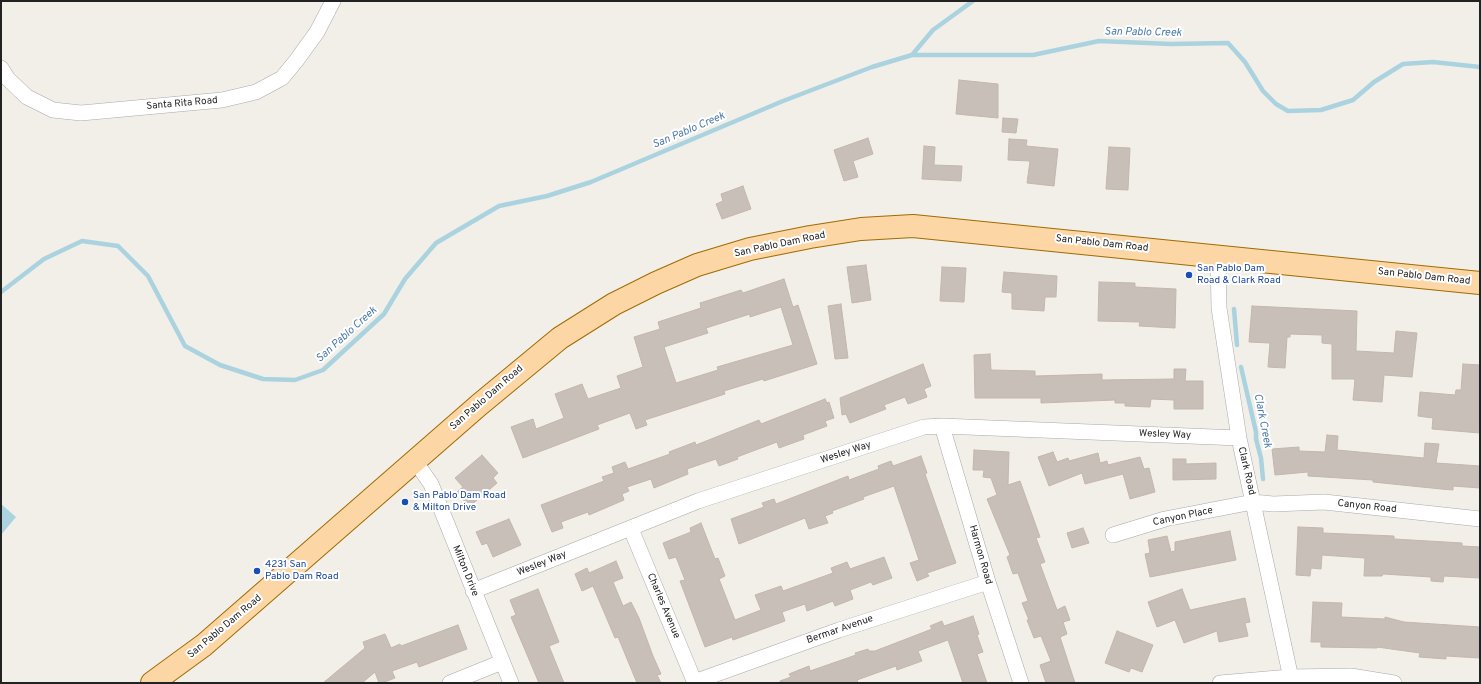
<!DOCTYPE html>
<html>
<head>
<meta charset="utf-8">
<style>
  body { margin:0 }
  #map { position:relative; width:1481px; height:684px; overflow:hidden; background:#f2efe9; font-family:Overpass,sans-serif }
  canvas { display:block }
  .frame { position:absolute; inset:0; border:2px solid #222; pointer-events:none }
</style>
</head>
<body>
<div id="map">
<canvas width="1481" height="684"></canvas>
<div class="frame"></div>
</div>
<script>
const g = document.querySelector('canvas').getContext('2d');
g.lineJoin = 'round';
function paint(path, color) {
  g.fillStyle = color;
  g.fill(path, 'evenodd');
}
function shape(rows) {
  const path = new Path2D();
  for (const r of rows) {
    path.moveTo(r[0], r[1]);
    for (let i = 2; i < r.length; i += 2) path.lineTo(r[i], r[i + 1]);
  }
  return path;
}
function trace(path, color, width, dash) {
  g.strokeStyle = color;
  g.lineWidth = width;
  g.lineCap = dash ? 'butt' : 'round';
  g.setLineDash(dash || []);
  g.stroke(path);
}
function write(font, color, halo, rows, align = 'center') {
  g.font = font + ' Overpass,sans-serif';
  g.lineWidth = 4;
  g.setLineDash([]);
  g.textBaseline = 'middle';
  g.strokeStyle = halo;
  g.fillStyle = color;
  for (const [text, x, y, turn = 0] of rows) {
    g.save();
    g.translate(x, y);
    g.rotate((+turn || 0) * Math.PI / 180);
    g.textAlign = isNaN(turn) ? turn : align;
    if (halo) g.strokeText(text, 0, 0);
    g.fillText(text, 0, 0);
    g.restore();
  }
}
paint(shape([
  [1,504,16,517,1,535]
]), '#aad3df');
trace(shape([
  [912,55,933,30,973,1],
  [1,292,44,259,82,241,118,246,148,276,185,346,220,365,263,379,295,380,323,370,384,314,405,279,436,243,499,206,547,196,591,182,783,101,872,67,912,55,1033,55,1099,41,1171,44,1228,43,1245,62,1263,91,1276,104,1288,111,1321,110,1353,100,1374,82,1403,64,1433,62,1480,67],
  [1234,309,1237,345],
  [1241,367,1256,432,1256,439,1261,458,1263,479]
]), '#aad3df', 4.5);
const building = shape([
  [959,80,998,84,998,118,956,114,959,80],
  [1003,118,1018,119,1016,133,1002,132,1003,118],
  [868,138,873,154,853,161,858,177,844,181,834,150,868,138],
  [1009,139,1027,140,1026,146,1058,149,1054,186,1027,183,1030,161,1008,160,1009,139],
  [924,146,935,147,934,165,962,166,961,181,922,179,924,146],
  [1109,147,1130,148,1128,190,1106,189,1109,147],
  [743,186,751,209,722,219,716,204,723,201,721,194,743,186],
  [866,265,871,300,852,303,847,267,866,265],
  [942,267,966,268,964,302,940,301,942,267],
  [1004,272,1057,276,1056,297,1045,297,1044,311,1012,309,1012,293,1002,292,1004,272],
  [784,279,793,307,798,305,817,364,764,381,763,379,724,391,725,394,645,420,647,425,636,429,630,413,597,425,599,429,523,458,511,427,533,419,536,429,564,418,555,394,582,384,588,399,621,388,617,376,643,367,634,337,660,329,658,322,701,308,700,303,741,290,743,293,784,279],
  [781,307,793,345,717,367,718,370,676,383,664,347,708,333,706,328,750,314,750,317,781,307],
  [1099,282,1135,283,1135,287,1176,289,1175,328,1139,326,1140,322,1098,321,1099,282],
  [841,304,848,358,835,359,828,306,841,304],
  [1252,306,1357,311,1356,351,1394,353,1396,331,1417,333,1412,377,1384,375,1382,402,1353,400,1355,379,1332,379,1332,344,1322,343,1322,335,1290,334,1290,337,1287,337,1285,368,1268,367,1270,343,1249,342,1252,306],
  [990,354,991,370,1035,371,1035,376,1102,374,1102,380,1174,379,1174,369,1186,369,1185,381,1203,381,1203,409,1174,409,1174,400,1151,399,1150,407,1125,406,1125,403,1115,403,1115,400,1041,403,1041,398,975,398,974,355,990,354],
  [923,364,931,386,924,389,927,397,908,404,905,397,884,405,886,409,850,423,846,414,842,415,840,398,923,364],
  [1463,364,1480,365,1480,433,1432,429,1433,418,1418,416,1420,392,1455,395,1456,390,1461,390,1463,364],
  [825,399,827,403,829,402,834,418,825,421,827,426,803,435,804,439,779,448,777,442,737,457,738,459,719,466,716,459,687,469,688,474,654,488,651,479,627,487,629,491,622,494,624,500,589,515,588,512,561,522,563,528,552,532,541,505,604,481,602,477,614,473,612,467,625,462,628,469,670,454,669,452,695,442,696,445,759,420,761,424,825,399],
  [1327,435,1338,436,1337,450,1424,458,1425,443,1439,444,1436,463,1480,466,1480,488,1453,486,1453,490,1441,489,1373,482,1373,480,1308,476,1308,472,1275,475,1272,449,1299,447,1299,451,1325,452,1327,435],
  [974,450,1009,452,1008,485,1020,481,1040,537,1036,538,1045,562,1040,564,1057,610,1065,606,1070,620,1063,622,1067,634,1060,637,1075,683,1046,683,1040,665,1051,661,1041,636,1034,638,1027,620,1029,620,1022,603,1028,601,1018,573,1013,574,1007,557,1010,555,987,499,997,495,991,478,983,477,984,470,973,470,974,450],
  [1053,452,1057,462,1068,458,1069,461,1098,453,1100,463,1107,461,1108,465,1140,457,1144,469,1149,468,1155,492,1130,499,1123,474,1085,484,1082,473,1049,486,1038,457,1053,452],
  [482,455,498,473,493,478,497,483,469,507,457,492,463,487,455,478,482,455],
  [921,456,927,473,925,474,956,563,927,573,929,576,917,581,910,563,919,560,894,486,863,497,864,499,832,511,833,513,825,516,828,523,809,529,805,518,739,544,731,519,764,507,762,503,774,499,776,504,848,476,849,480,879,469,878,466,891,461,893,466,921,456],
  [1173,459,1186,459,1186,464,1216,463,1216,479,1173,480,1173,459],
  [509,519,521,545,493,557,487,543,482,545,476,532,509,519],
  [701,523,715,559,718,558,725,576,719,579,735,620,761,610,755,595,781,586,783,591,833,573,831,568,847,562,850,569,884,557,892,578,873,585,871,582,850,590,853,599,835,606,833,601,807,611,805,604,782,612,785,621,733,640,732,637,705,647,680,581,685,580,676,557,669,559,663,543,691,532,690,528,701,523],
  [1298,527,1323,528,1323,533,1394,536,1394,539,1462,543,1462,546,1480,547,1480,578,1444,576,1443,582,1431,581,1431,577,1383,574,1382,576,1364,576,1365,558,1322,555,1321,569,1311,568,1310,576,1296,575,1298,527],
  [1083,528,1089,543,1072,548,1067,533,1083,528],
  [1230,531,1236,560,1150,577,1145,554,1150,553,1148,540,1167,536,1171,552,1175,551,1175,542,1230,531],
  [616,561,623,578,613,582,623,606,631,602,639,618,653,656,661,674,657,675,661,683,637,683,618,637,615,638,593,586,582,591,575,574,587,568,589,573,616,561],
  [538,589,559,642,549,646,564,683,539,683,511,617,516,615,510,600,538,589],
  [1182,589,1190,610,1245,598,1250,622,1245,623,1248,636,1219,642,1217,631,1184,643,1175,620,1157,627,1148,602,1182,589],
  [1313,602,1342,603,1341,617,1385,619,1385,617,1404,622,1480,627,1480,658,1446,656,1446,659,1419,657,1420,653,1377,647,1377,648,1321,647,1321,642,1311,642,1313,602],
  [973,616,979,634,977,635,983,652,977,654,987,683,963,683,948,640,918,651,922,661,897,670,896,666,857,680,858,683,780,683,780,681,791,677,789,674,809,666,810,671,856,655,855,653,868,649,869,651,875,651,932,629,930,626,942,621,944,626,973,616],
  [458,625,467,649,419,667,417,662,392,671,395,678,382,683,379,683,375,672,362,683,323,683,365,648,363,642,385,634,391,648,400,644,401,646,458,625],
  [1117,631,1153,645,1142,672,1131,668,1129,672,1105,663,1117,631]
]);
paint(building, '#c7bfb8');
trace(building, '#c4b6ab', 1);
const street = shape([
  [1,68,8,79,27,97,53,110,81,113,222,100,256,92,282,78,296,61,317,32,333,1],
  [1218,256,1219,308,1239,438,1292,683],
  [942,426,988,582,1021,683],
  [415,461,431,484,511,683],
  [631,529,695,683],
  [1113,535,1165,519,1253,502,1273,504,1324,502,1480,519],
  [473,591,698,501,924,427,942,426,1239,438],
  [694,682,839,630,988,582],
  [450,683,502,662],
  [1220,683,1290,677,1351,676,1394,683]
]);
const primary = shape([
  [152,683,204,645,479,405,560,338,614,304,656,283,697,265,750,249,810,237,861,229,913,226,1480,283]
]);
trace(street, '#a9a9a9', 16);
trace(primary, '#a06b00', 24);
trace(street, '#fff', 15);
trace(primary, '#fcd6a4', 22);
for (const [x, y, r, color] of [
  [1189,275,4,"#1a4fb4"],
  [405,502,4,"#1a4fb4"],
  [257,571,4,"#1a4fb4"]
]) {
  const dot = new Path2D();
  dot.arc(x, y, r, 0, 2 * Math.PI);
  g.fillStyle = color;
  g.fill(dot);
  trace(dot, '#fff', 1.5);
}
write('10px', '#222', '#fff', [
  ["Santa Rita Road",182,104,-5],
  ["San Pablo Dam Road",1102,244,6],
  ["San Pablo Dam Road",780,245,-12],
  ["San Pablo Dam Road",1424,277,6],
  ["San Pablo Dam Road",487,398,-41],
  ["Wesley Way",1165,435,2],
  ["Wesley Way",846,453,-18],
  ["Clark Road",1246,471,77],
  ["Canyon Road",1367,507,6],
  ["Canyon Place",1183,517,-12],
  ["Harmon Road",980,555,74],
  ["Wesley Way",542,564,-22],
  ["Milton Drive",465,571,68],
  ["Charles Avenue",663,606,67],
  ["San Pablo Dam Road",225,627,-40],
  ["Bermar Avenue",840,630,-19]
]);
write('10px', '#164399', '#fff', [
  ["San Pablo Dam",1197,269],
  ["Road & Clark Road",1197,281],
  ["San Pablo Dam Road",413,496],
  ["& Milton Drive",413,508],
  ["4231 San",265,565],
  ["Pablo Dam Road",265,577]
], 'left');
write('italic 11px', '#4a7aab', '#fff', [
  ["San Pablo Creek",1143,33,1],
  ["San Pablo Creek",689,131,-23],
  ["San Pablo Creek",347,335,-42],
  ["Clark Creek",1262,421,79]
]);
</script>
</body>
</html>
